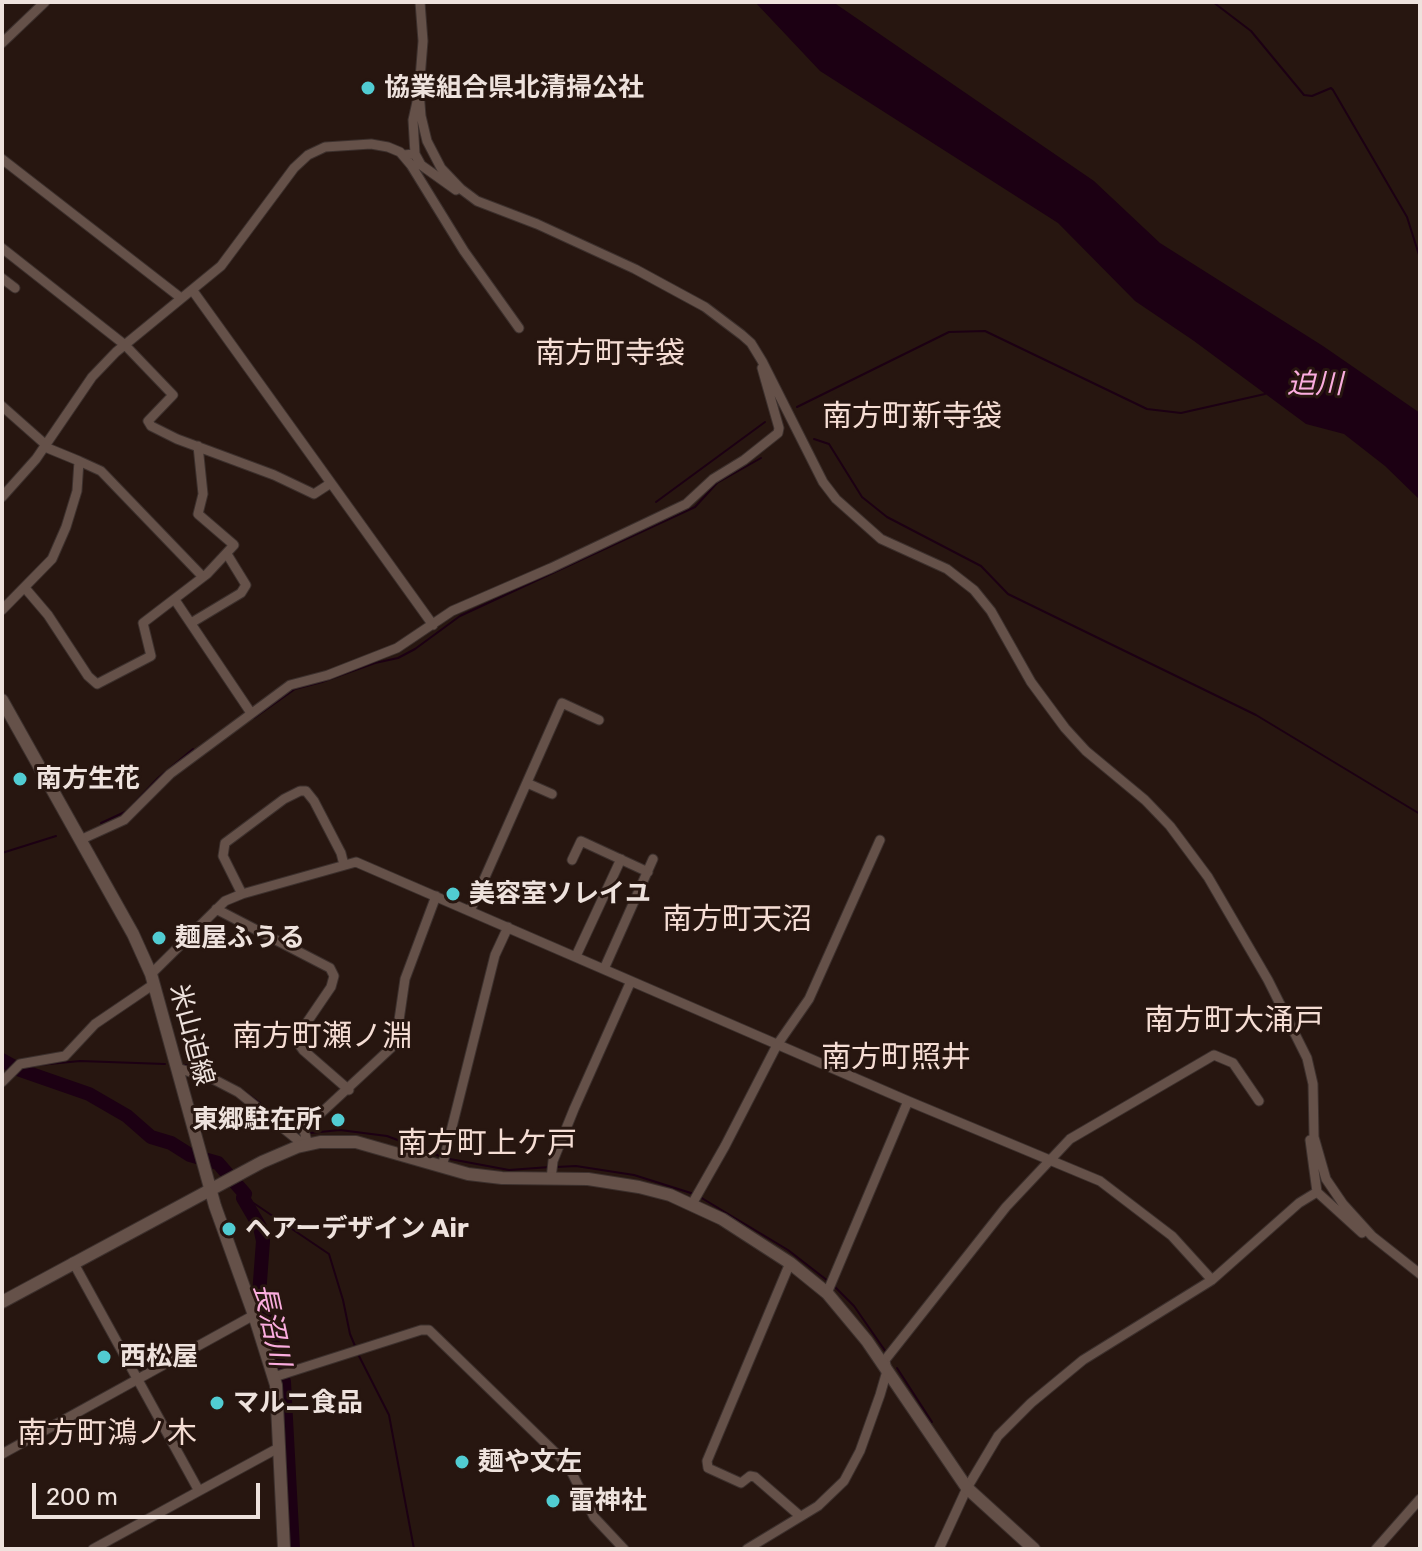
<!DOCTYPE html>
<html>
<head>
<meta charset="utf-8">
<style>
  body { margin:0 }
  #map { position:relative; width:1422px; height:1551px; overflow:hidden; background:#271610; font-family:Rubik,sans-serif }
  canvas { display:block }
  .frame { position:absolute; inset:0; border:4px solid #eee2dd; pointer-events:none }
  .scale { position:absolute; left:32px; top:1483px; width:228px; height:36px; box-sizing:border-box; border:4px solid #eee2dd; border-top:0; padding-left:10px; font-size:24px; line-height:28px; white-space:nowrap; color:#eee2dd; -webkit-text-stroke:6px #271610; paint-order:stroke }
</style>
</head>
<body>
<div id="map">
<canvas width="1422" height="1551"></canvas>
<div class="frame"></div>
<div class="scale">200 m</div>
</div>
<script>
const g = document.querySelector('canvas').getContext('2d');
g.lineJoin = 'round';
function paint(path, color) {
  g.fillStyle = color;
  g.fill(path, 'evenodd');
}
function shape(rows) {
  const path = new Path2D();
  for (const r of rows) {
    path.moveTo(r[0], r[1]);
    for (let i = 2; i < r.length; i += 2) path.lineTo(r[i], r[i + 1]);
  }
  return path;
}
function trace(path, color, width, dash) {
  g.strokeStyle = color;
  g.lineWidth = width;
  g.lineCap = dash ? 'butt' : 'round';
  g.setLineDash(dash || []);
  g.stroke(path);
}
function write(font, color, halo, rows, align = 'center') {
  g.font = font + ' Rubik,"Noto Sans JP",sans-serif';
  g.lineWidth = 6;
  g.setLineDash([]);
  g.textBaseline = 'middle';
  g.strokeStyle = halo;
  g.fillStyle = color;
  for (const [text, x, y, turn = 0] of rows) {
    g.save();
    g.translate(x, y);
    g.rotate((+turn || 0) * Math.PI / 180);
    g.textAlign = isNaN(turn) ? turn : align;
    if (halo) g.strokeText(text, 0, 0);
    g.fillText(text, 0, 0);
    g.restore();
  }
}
paint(shape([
  [755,2,833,2,1094,181,1160,243,1323,346,1420,413,1420,500,1385,466,1344,434,1306,424,1194,341,1135,301,1058,223,820,71]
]), '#1c0013');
trace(shape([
  [1213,2,1251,31,1304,95,1312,96,1331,88,1333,90,1407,217,1420,258],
  [797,407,949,332,985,331,1147,409,1181,413,1265,394],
  [814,439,829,444,862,497,887,517,981,566,1008,594,1256,715,1420,814],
  [656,502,765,422],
  [254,718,295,689,322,682,375,663,398,658,415,649,460,616,695,507,717,483,761,458],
  [101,823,127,811,158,778,193,749],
  [2,853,56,836],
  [39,1065,80,1061,165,1064],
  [185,1065,207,1072],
  [244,1091,300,1133],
  [310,1133,340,1130,387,1136,440,1156],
  [450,1159,509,1170,550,1167],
  [556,1167,576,1166,634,1175,694,1194],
  [245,1194,252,1202,329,1254,343,1300,350,1334,355,1346],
  [700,1197,788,1250,828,1281],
  [833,1285,854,1306,886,1352],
  [359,1356,389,1415,414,1549],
  [897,1368,932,1422]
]), '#1c0013', 2);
trace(shape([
  [2,1060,20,1070,89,1094,127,1116,151,1137,171,1143,190,1155,218,1163,245,1194,243,1198,260,1227,263,1241,259,1295,284,1382,293,1549]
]), '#1c0013', 14);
const street = shape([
  [420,2,423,41,419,91,421,116,427,141,441,168,461,189,477,201,537,224,635,269,705,307,742,335,751,343,762,361,823,482,836,499,881,539,947,569,974,590,991,611,1031,682,1065,728,1086,751,1145,800,1170,826,1208,877,1268,980,1307,1058,1313,1084,1314,1137,1326,1179,1343,1204,1372,1236,1420,1274],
  [2,43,45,2],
  [415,154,413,120,417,102],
  [403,155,415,154,421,165,456,190],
  [2,159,181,298],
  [2,248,125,345,173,395,148,421,151,426,177,439,274,475,314,494,331,483,433,625],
  [2,278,15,288],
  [193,291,331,483],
  [2,406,46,445],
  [79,461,101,471,203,577],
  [2,497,36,459,92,377,116,352,221,266,294,168,308,155,325,147,371,144,388,147,400,152,411,165,464,251,519,328],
  [25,588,48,615,88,676,97,684,151,656,143,623,207,574,234,545,198,514,203,494,198,446],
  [175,600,251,713],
  [2,610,52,559,66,527,77,491,79,461,45,447],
  [191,623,241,593,246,585,227,554],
  [527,783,552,794],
  [80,840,124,820,170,774,290,685,328,675,397,648,452,611,551,568,686,504,713,479,744,460,778,433,779,428,762,368],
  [572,860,581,841,648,872],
  [242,894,223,856,225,843,284,799,300,791,306,791,314,801,341,853,344,865],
  [216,909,330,968,334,976,331,987,299,1034,298,1043,303,1050,349,1090],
  [470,911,562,703,599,720],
  [576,956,621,859],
  [604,969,653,859],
  [151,974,225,901,242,894,356,862,908,1101,1100,1181,1172,1236,1212,1280],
  [177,1068,213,1079,238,1092,304,1145],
  [2,1082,20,1064,65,1056,95,1024,154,984],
  [308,1144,304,1131,307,1126,391,1048,398,1027,405,979,436,896],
  [442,1167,495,955,508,927],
  [551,1179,553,1161,574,1109,631,981],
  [1317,1192,1362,1233],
  [692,1204,725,1146,777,1045,809,999,880,840],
  [73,1262,199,1491,280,1447],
  [790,1263,707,1461,708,1468,741,1483,750,1476,755,1477,800,1516],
  [827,1293,908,1101],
  [274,1377,421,1330,429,1330,568,1465,594,1517,624,1549],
  [2,1454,254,1315],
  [93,1549,199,1491],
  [747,1549,818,1506,844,1481,860,1451,880,1395,887,1371,885,1360,1006,1207,1070,1139,1214,1055,1233,1063,1259,1101],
  [939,1549,967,1488,998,1436,1031,1403,1083,1360,1212,1280,1299,1203,1317,1192,1310,1140],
  [1376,1549,1420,1499]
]);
const secondary = shape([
  [2,700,133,934,151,974,215,1206,254,1315,276,1385,284,1549],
  [2,1302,262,1162,297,1147,320,1142,356,1142,468,1174,502,1178,588,1179,639,1187,670,1195,722,1219,790,1263,827,1293,867,1341,967,1488,1034,1549]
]);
trace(street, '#3c302d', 11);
trace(secondary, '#3c302d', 14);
trace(street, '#655149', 9);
trace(secondary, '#655149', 12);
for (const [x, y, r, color] of [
  [368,88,8,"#51ccd2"],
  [20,779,8,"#51ccd2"],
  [453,894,8,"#51ccd2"],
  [159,938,8,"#51ccd2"],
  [338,1120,8,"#51ccd2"],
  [229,1229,8,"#51ccd2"],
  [104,1357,8,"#51ccd2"],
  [217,1403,8,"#51ccd2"],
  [462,1462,8,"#51ccd2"],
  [553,1501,8,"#51ccd2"]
]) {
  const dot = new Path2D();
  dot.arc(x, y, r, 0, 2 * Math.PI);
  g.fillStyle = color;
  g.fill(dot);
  trace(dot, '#271610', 3);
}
write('bold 26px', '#eee2dd', '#271610', [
  ["協業組合県北清掃公社",384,88],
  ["南方生花",36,779],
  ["美容室ソレイユ",469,894],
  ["麺屋ふうる",175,938],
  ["東郷駐在所",322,1120,"right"],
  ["ヘアーデザイン Air",245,1229],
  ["西松屋",120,1357],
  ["マルニ食品",233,1403],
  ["麺や文左",478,1462],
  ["雷神社",569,1501]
], 'left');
write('26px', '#eee2dd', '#271610', [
  ["米山迫線",191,1035,75]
]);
write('italic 28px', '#fbaddf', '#271610', [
  ["迫川",1315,385],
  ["長沼川",271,1325,78]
]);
write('30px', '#f5ddd4', '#271610', [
  ["南方町寺袋",610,354],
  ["南方町新寺袋",912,417],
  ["南方町天沼",737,920],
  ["南方町大涌戸",1234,1021],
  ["南方町瀬ノ淵",322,1037],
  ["南方町照井",896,1058],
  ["南方町上ケ戸",487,1144],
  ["南方町鴻ノ木",107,1434]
]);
</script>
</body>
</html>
